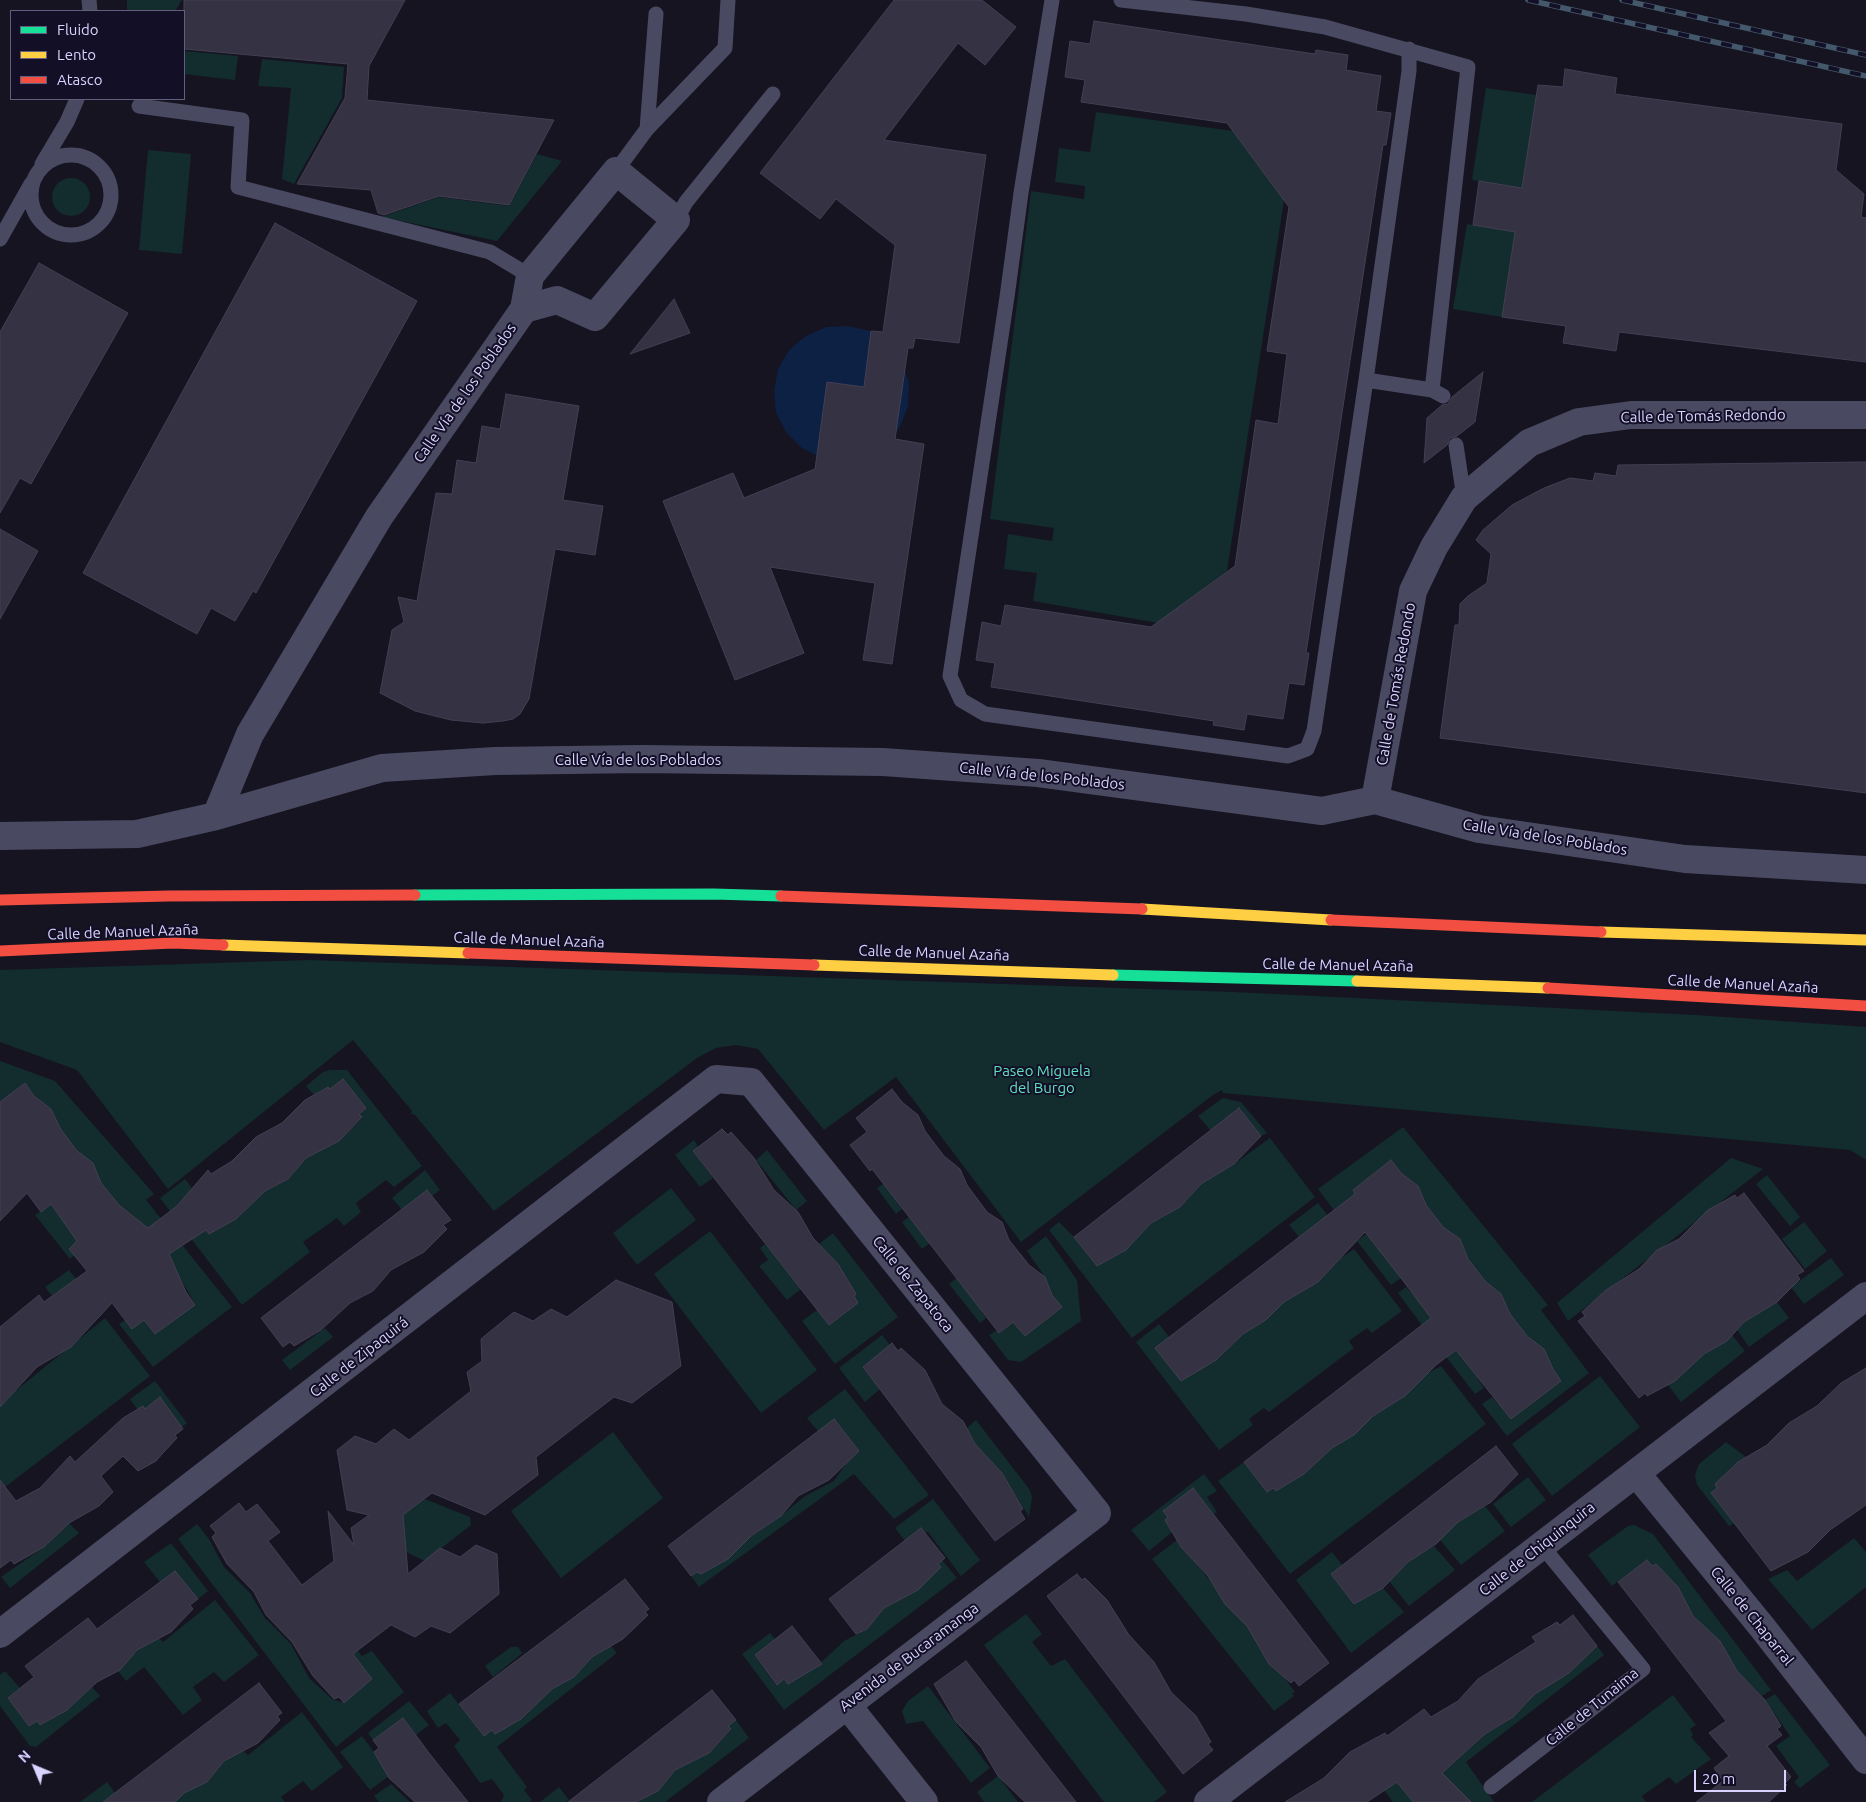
<!DOCTYPE html>
<html>
<head>
<meta charset="utf-8">
<style>
  body { margin:0 }
  #map { position:relative; width:1866px; height:1802px; overflow:hidden; background:#161421; font-family:Ubuntu,sans-serif }
  canvas { display:block }
  .legend { position:absolute; left:10px; top:10px; width:175px; height:90px; box-sizing:border-box; background:#130f26; border:1px solid #625e7d; margin:0; padding:6px 9px; list-style:none; font-size:15px; color:#d9d4ff }
  .legend li { display:flex; align-items:center; gap:10px; height:25px }
  .legend b { width:25px; border:1px solid #625e7d }
  .north { position:absolute; left:10px; top:1742px; width:50px; height:50px; -webkit-text-stroke:4px #130f26; paint-order:stroke; rotate:315deg; font-size:14px; font-weight:700; line-height:20px; text-align:center; color:#d9d4ff }
  .north::after { content:''; display:block; margin:auto; width:18px; height:22px; background:#d9d4ff; clip-path:polygon(50% 0,100% 100%,50% 72%,0 100%) }
  .scale { position:absolute; left:1694px; top:1770px; width:92px; height:22px; box-sizing:border-box; border:2px solid #d9d4ff; border-top:0; padding-left:6px; font-size:15px; line-height:18px; white-space:nowrap; color:#d9d4ff; -webkit-text-stroke:4px #130f26; paint-order:stroke }
</style>
</head>
<body>
<div id="map">
<canvas width="1866" height="1802"></canvas>
<ul class="legend">
<li><b style="height:6px;background:#16e098"></b>Fluido</li>
<li><b style="height:6px;background:#ffcf43"></b>Lento</li>
<li><b style="height:6px;background:#f24e42"></b>Atasco</li>
</ul>
<div class="north">N</div>
<div class="scale">20 m</div>
</div>
<script>
const g = document.querySelector('canvas').getContext('2d');
g.lineJoin = 'round';
function paint(path, color) {
  g.fillStyle = color;
  g.fill(path, 'evenodd');
}
function shape(rows) {
  const path = new Path2D();
  for (const r of rows) {
    if (r.length === 3) {
      path.moveTo(r[0] + r[2], r[1]);
      path.arc(r[0], r[1], r[2], 0, 2 * Math.PI);
      continue;
    }
    path.moveTo(r[0], r[1]);
    for (let i = 2; i < r.length; i += 2) path.lineTo(r[i], r[i + 1]);
  }
  return path;
}
function trace(path, color, width, dash) {
  g.strokeStyle = color;
  g.lineWidth = width;
  g.lineCap = dash ? 'butt' : 'round';
  g.setLineDash(dash || []);
  g.stroke(path);
}
function write(font, color, halo, rows, align = 'center') {
  g.font = font + ' Ubuntu,sans-serif';
  g.lineWidth = 4;
  g.setLineDash([]);
  g.textBaseline = 'middle';
  g.strokeStyle = halo;
  g.fillStyle = color;
  for (const [text, x, y, turn = 0] of rows) {
    g.save();
    g.translate(x, y);
    g.rotate((+turn || 0) * Math.PI / 180);
    g.textAlign = isNaN(turn) ? turn : align;
    if (halo) g.strokeText(text, 0, 0);
    g.fillText(text, 0, 0);
    g.restore();
  }
}
paint(shape([
  [127,0,182,0,175,11,127,11],
  [184,51,238,56,235,80,184,74],
  [262,59,344,67,342,98,294,184,282,179,291,88,258,86],
  [1486,88,1537,95,1523,188,1472,180],
  [1096,112,1233,131,1284,200,1227,571,1158,623,1033,601,1037,573,1004,569,1008,534,1052,541,1054,528,990,519,1031,191,1084,199,1085,186,1055,182,1059,148,1090,152],
  [148,150,191,154,182,254,139,250],
  [537,154,562,161,497,241,382,217,439,197,509,206],
  [71,197,19],
  [1467,224,1515,232,1502,317,1453,309],
  [309,960,1234,992,1696,1015,1866,1027,1866,1160,1850,1150,1223,1093,1222,1090,1213,1095,1021,1242,896,1077,824,1130,758,1049,736,1045,716,1048,697,1058,494,1211,415,1115,411,1114,412,1111,353,1040,168,1189,77,1070,0,1042,0,970],
  [0,1061,55,1081,154,1194,146,1200,232,1307,153,1367,119,1324,125,1320,132,1329,144,1320,155,1334,195,1304,177,1273,144,1237,136,1218,119,1205,101,1183,93,1163,76,1150,60,1128,51,1109,34,1096,25,1083,0,1102],
  [330,1070,347,1070,422,1166,394,1187,386,1180,356,1203,361,1212,344,1226,337,1218,303,1242,310,1252,242,1305,160,1198,185,1179,192,1188,188,1194,189,1196,177,1206,198,1235,206,1230,209,1234,236,1219,265,1191,288,1179,306,1158,339,1141,362,1118,359,1114,366,1108,343,1079,330,1089,327,1087,314,1095,306,1086,323,1072],
  [1223,1098,1241,1102,1267,1133,1261,1136,1239,1108,1211,1131,1198,1116],
  [1403,1127,1548,1305,1541,1310,1589,1373,1507,1436,1482,1404,1492,1397,1498,1404,1512,1395,1524,1409,1561,1381,1553,1369,1544,1349,1527,1336,1510,1314,1501,1294,1485,1281,1468,1259,1460,1239,1443,1227,1426,1205,1418,1186,1401,1173,1391,1160,1353,1190,1364,1206,1349,1230,1318,1189],
  [1270,1138,1315,1197,1132,1338,1049,1230,1059,1222,1074,1237,1097,1266,1126,1250,1151,1223,1180,1207,1201,1184,1234,1164],
  [694,1140,698,1147,693,1151,713,1178,700,1187,675,1155],
  [767,1150,807,1201,796,1210,756,1160],
  [1731,1158,1763,1169,1568,1321,1557,1303],
  [425,1170,440,1190,432,1196,427,1190,402,1210,392,1198],
  [1767,1175,1800,1217,1790,1226,1756,1184],
  [886,1182,910,1187,895,1199,902,1209,896,1214,877,1188],
  [671,1188,696,1220,637,1265,613,1233],
  [1318,1203,1351,1245,1321,1220,1299,1237,1289,1225],
  [51,1204,56,1211,59,1209,82,1238,69,1248,75,1255,70,1259,35,1215],
  [909,1217,914,1224,946,1232,922,1249,902,1222],
  [1804,1222,1827,1251,1805,1269,1782,1239],
  [710,1231,817,1370,761,1413,654,1274],
  [1384,1232,1401,1278,1391,1285,1357,1241,1366,1234,1372,1241],
  [833,1233,898,1317,835,1364,802,1321,817,1310,829,1325,858,1303,854,1296,856,1293,838,1264,819,1244],
  [1046,1236,1077,1280,1081,1321,1021,1362,1008,1360,989,1335,997,1330,999,1333,1013,1322,1025,1336,1061,1307,1052,1295,1045,1277,1027,1251],
  [765,1244,801,1289,787,1300,759,1266,768,1260,760,1248],
  [1354,1249,1402,1311,1372,1333,1367,1328,1349,1341,1354,1348,1269,1412,1264,1408,1249,1419,1253,1425,1219,1450,1136,1342,1159,1324,1169,1337,1216,1360,1243,1334,1267,1320,1284,1302,1318,1282,1341,1258],
  [1831,1258,1844,1275,1804,1304,1791,1287],
  [971,1266,994,1295,979,1307,986,1318,980,1323,949,1284],
  [69,1270,103,1314,96,1319,57,1292,52,1296,45,1287],
  [1426,1286,1448,1316,1433,1340,1398,1293,1406,1287,1414,1296],
  [1777,1302,1789,1318,1749,1347,1737,1330,1744,1322],
  [105,1318,150,1376,0,1491,0,1400,14,1392],
  [325,1328,333,1337,290,1370,282,1360],
  [882,1335,890,1345,863,1367,880,1389,865,1402,839,1368],
  [1732,1335,1745,1351,1681,1402,1668,1385,1704,1354],
  [1469,1341,1490,1370,1478,1379,1484,1388,1475,1394,1443,1353],
  [1441,1366,1486,1424,1290,1574,1218,1481,1244,1462,1267,1492,1273,1487,1276,1491,1304,1474,1332,1448,1354,1435,1373,1416,1405,1396,1428,1373],
  [1600,1376,1640,1427,1552,1496,1512,1444],
  [155,1381,187,1423,182,1427,137,1409,130,1399],
  [845,1389,929,1495,894,1519,854,1474,699,1587,691,1576,697,1572,701,1574,728,1559,751,1536,781,1516,805,1496,834,1481,857,1448,834,1420,818,1431,807,1418],
  [976,1420,1030,1490,1032,1497,1029,1517,1002,1473,975,1444,967,1428],
  [613,1432,663,1498,561,1578,511,1511],
  [1726,1442,1746,1457,1738,1462,1715,1484,1717,1488,1711,1493,1734,1523,1729,1526,1697,1485,1695,1475,1699,1464],
  [1204,1474,1217,1491,1207,1497,1217,1512,1214,1514,1193,1488,1164,1511,1168,1517,1165,1520,1172,1532,1149,1551,1131,1530],
  [1528,1477,1546,1500,1511,1527,1493,1504],
  [425,1499,470,1517,471,1525,425,1561,406,1552,403,1515],
  [933,1499,980,1560,961,1576,928,1532,925,1533,921,1528,905,1541,895,1528],
  [1485,1506,1505,1531,1461,1565,1440,1540,1458,1522],
  [69,1523,79,1533,10,1588,1,1577,44,1547],
  [197,1524,209,1539,224,1567,250,1593,265,1618,291,1644,309,1678,332,1699,344,1703,372,1679,353,1654,357,1650,362,1656,372,1651,404,1692,336,1747,178,1539],
  [1634,1525,1653,1534,1771,1690,1762,1696,1737,1671,1720,1641,1693,1616,1678,1587,1656,1564,1652,1566,1647,1560,1612,1586,1588,1555,1628,1526],
  [1854,1538,1866,1552,1866,1587,1812,1630,1768,1579,1787,1570,1797,1581],
  [1177,1540,1247,1626,1269,1664,1284,1677,1295,1692,1292,1694,1294,1696,1274,1711,1152,1559],
  [171,1543,208,1591,198,1599,160,1582,144,1562],
  [1434,1546,1455,1570,1409,1606,1389,1581,1408,1562],
  [1332,1552,1342,1565,1331,1574,1354,1604,1383,1588,1404,1612,1351,1653,1296,1580],
  [942,1560,957,1578,784,1710,742,1654,770,1633,775,1639,755,1656,776,1685,784,1679,788,1684,815,1668,844,1641,867,1629,884,1608,941,1567,937,1563],
  [215,1600,259,1655,224,1682,214,1672,193,1687,202,1700,183,1715,144,1667,126,1681,118,1671,137,1650,159,1638,163,1642],
  [1026,1614,1042,1634,1032,1642,1051,1666,1065,1659,1167,1792,1154,1802,1104,1802,984,1645],
  [536,1642,493,1677,485,1666,511,1647,518,1647,522,1653],
  [1595,1643,1604,1655,1466,1762,1494,1802,1469,1802,1442,1773,1437,1772,1457,1760,1485,1734,1513,1717,1535,1694,1569,1673],
  [611,1646,617,1653,497,1747,527,1787,524,1790,532,1800,529,1802,501,1802,504,1795,492,1779,480,1783,454,1746,460,1740,446,1723,438,1728,427,1711,450,1693,483,1735,492,1730,495,1734,552,1689,574,1677,592,1657],
  [5,1671,20,1688,8,1698,29,1726,37,1721,41,1725,67,1710,92,1687,100,1696,36,1747,30,1746,0,1706,0,1675],
  [928,1686,990,1768,971,1783,923,1721,906,1724,902,1711,908,1701],
  [1775,1694,1830,1765,1800,1788,1794,1782,1799,1777,1776,1746,1790,1736,1765,1700],
  [1673,1695,1696,1725,1690,1729,1693,1735,1691,1737,1711,1759,1676,1784,1669,1777,1642,1796,1646,1802,1532,1802],
  [409,1701,429,1725,416,1735,403,1718,373,1740,368,1733],
  [302,1712,343,1767,312,1791,303,1781,281,1797,285,1802,175,1802,184,1793,207,1782,224,1761,243,1751,248,1755],
  [736,1720,749,1738,665,1802,636,1802,658,1791,675,1770,709,1753,731,1730,728,1726],
  [362,1736,374,1752,389,1776,370,1790,340,1752],
  [1403,1771,1405,1792,1413,1802,1393,1802,1384,1790],
  [998,1776,1018,1802,984,1802,977,1792],
  [107,1782,115,1793,103,1802,80,1802],
  [391,1784,410,1802,379,1802,374,1796],
  [559,1787,569,1800,566,1802,540,1802]
]), '#132c2d');
paint(shape([
  [848,326,870,331,888,344,902,362,909,383,908,406,900,427,886,445,822,458,802,448,786,432,776,412,774,391,778,369,789,350,806,336,826,327]
]), '#0d2144');
const building = shape([
  [184,0,405,0,369,66,367,100,554,120,509,205,439,196,384,215,378,213,371,190,297,184,345,98,348,64,184,49,184,0],
  [894,0,982,0,1016,27,985,65,958,43,884,140,986,155,959,343,915,338,913,348,908,348,895,439,924,444,892,664,863,660,875,583,770,567,804,653,735,680,663,501,733,473,744,498,815,469,827,382,864,387,871,331,883,332,895,245,836,199,820,219,760,173,894,0],
  [1094,21,1315,54,1316,50,1348,55,1346,70,1381,76,1376,111,1391,113,1386,145,1383,145,1342,413,1306,653,1309,653,1304,685,1289,683,1283,719,1247,714,1244,730,1213,725,1214,721,991,687,995,663,976,660,982,622,1001,626,1005,605,1151,627,1235,566,1256,420,1278,424,1287,354,1267,351,1289,207,1227,123,1081,102,1085,80,1065,77,1070,41,1090,44,1094,21],
  [1565,69,1617,78,1615,94,1842,124,1836,170,1864,194,1861,217,1866,218,1866,362,1619,332,1616,351,1563,343,1566,326,1502,317,1515,232,1473,225,1479,181,1522,188,1538,85,1563,87,1565,69],
  [275,223,417,301,256,593,253,591,235,621,211,608,197,634,83,573,275,223],
  [39,263,128,313,31,484,20,478,0,513,0,332,39,263],
  [674,299,690,333,630,354,674,299],
  [1483,372,1475,422,1457,436,1450,438,1447,445,1424,463,1427,418,1442,405,1448,404,1452,397,1483,372],
  [506,394,579,406,563,500,603,506,595,555,555,549,529,699,520,714,513,719,503,721,483,723,451,720,415,711,380,693,392,630,404,622,398,597,417,601,436,493,452,494,457,460,476,463,482,426,500,429,506,394],
  [1866,462,1866,793,1440,738,1455,625,1459,625,1460,604,1468,596,1487,583,1491,554,1476,540,1483,530,1512,505,1544,488,1570,478,1593,481,1595,473,1616,476,1618,465,1866,462],
  [0,529,38,551,0,619,0,529],
  [343,1079,366,1108,359,1114,362,1117,339,1141,306,1158,288,1179,265,1191,236,1219,209,1234,206,1230,169,1254,186,1292,195,1305,155,1334,144,1320,132,1329,112,1303,71,1347,37,1367,0,1407,0,1327,39,1295,44,1302,87,1271,69,1249,77,1241,51,1204,41,1212,27,1193,0,1221,0,1102,25,1083,34,1096,51,1109,60,1128,76,1150,93,1163,101,1183,119,1205,148,1228,177,1206,208,1170,211,1174,232,1161,256,1137,282,1123,305,1100,328,1087,330,1089,343,1079],
  [892,1089,902,1102,918,1115,925,1131,944,1156,960,1169,967,1185,987,1212,1002,1222,1009,1240,1029,1265,1045,1277,1052,1295,1062,1307,1025,1336,1013,1322,999,1333,872,1169,870,1171,850,1145,867,1132,856,1118,892,1089],
  [1239,1108,1261,1136,1234,1164,1201,1184,1180,1207,1151,1223,1126,1250,1097,1266,1074,1237,1239,1108],
  [722,1129,728,1135,731,1132,754,1158,774,1190,798,1212,813,1238,838,1264,856,1294,854,1296,858,1303,829,1325,693,1151,722,1129],
  [1391,1160,1401,1173,1418,1186,1426,1205,1443,1227,1460,1239,1468,1259,1485,1281,1501,1294,1510,1314,1527,1336,1544,1349,1553,1369,1561,1381,1511,1419,1456,1350,1436,1365,1405,1396,1373,1416,1354,1435,1332,1448,1304,1474,1276,1491,1273,1488,1267,1492,1244,1462,1431,1318,1401,1278,1365,1232,1318,1282,1284,1302,1266,1320,1243,1334,1216,1360,1181,1381,1155,1348,1355,1194,1353,1190,1391,1160],
  [427,1190,451,1220,443,1225,447,1229,424,1252,391,1270,373,1291,350,1303,321,1330,294,1346,290,1342,283,1347,261,1318,427,1190],
  [1744,1193,1804,1271,1797,1275,1800,1279,1777,1302,1744,1322,1727,1341,1704,1354,1675,1381,1647,1396,1645,1393,1639,1398,1578,1321,1585,1316,1582,1312,1606,1290,1639,1269,1657,1250,1679,1239,1708,1210,1735,1195,1737,1198,1744,1193],
  [616,1280,672,1302,681,1366,632,1403,614,1397,536,1457,538,1475,485,1515,432,1493,403,1515,408,1574,440,1548,460,1557,476,1545,497,1554,499,1594,450,1633,431,1626,415,1637,391,1625,353,1654,372,1679,344,1703,339,1697,334,1699,313,1676,292,1642,266,1615,254,1592,227,1564,212,1537,216,1533,210,1526,239,1503,246,1512,257,1504,280,1532,268,1541,302,1585,334,1561,328,1511,354,1545,351,1528,369,1515,347,1510,337,1450,355,1436,376,1444,394,1429,409,1440,471,1391,467,1372,482,1361,481,1339,514,1312,533,1321,551,1309,567,1317,616,1280],
  [892,1343,898,1351,901,1348,925,1370,942,1404,963,1421,975,1444,1002,1473,1023,1509,1020,1511,1025,1519,995,1541,863,1367,892,1343],
  [1866,1368,1866,1505,1830,1530,1808,1552,1771,1571,1711,1493,1717,1488,1715,1484,1738,1462,1767,1445,1789,1423,1817,1406,1841,1383,1866,1368],
  [160,1397,183,1429,175,1435,177,1438,163,1453,156,1461,138,1471,123,1456,101,1476,113,1492,99,1506,69,1523,44,1547,14,1564,11,1560,0,1568,0,1480,16,1501,40,1488,70,1456,75,1462,123,1418,143,1406,145,1409,160,1397],
  [834,1419,859,1451,829,1480,798,1496,781,1516,751,1536,728,1559,701,1574,697,1572,691,1576,668,1546,834,1419],
  [1496,1446,1518,1474,1491,1502,1458,1522,1436,1544,1408,1562,1383,1588,1354,1604,1331,1574,1496,1446],
  [1193,1488,1329,1663,1299,1686,1294,1680,1291,1683,1269,1664,1247,1626,1225,1604,1208,1576,1181,1547,1165,1520,1168,1517,1163,1511,1193,1488],
  [921,1528,945,1558,938,1564,941,1567,918,1590,884,1608,867,1629,856,1634,829,1599,921,1528],
  [1647,1560,1652,1566,1656,1564,1678,1587,1693,1616,1720,1641,1737,1671,1765,1700,1781,1726,1777,1729,1782,1735,1767,1746,1791,1777,1785,1783,1787,1785,1769,1802,1696,1802,1723,1781,1714,1768,1729,1756,1709,1733,1726,1721,1618,1582,1647,1560],
  [175,1571,198,1599,190,1605,193,1609,171,1632,137,1650,120,1670,97,1682,67,1710,40,1725,37,1721,29,1726,8,1698,34,1677,25,1666,88,1618,97,1629,175,1571],
  [1077,1574,1082,1580,1085,1578,1107,1600,1129,1635,1154,1662,1171,1692,1196,1716,1211,1742,1208,1744,1213,1750,1183,1774,1047,1596,1077,1574],
  [625,1579,649,1609,645,1612,648,1615,623,1639,592,1657,574,1677,552,1689,521,1719,495,1734,492,1730,484,1736,459,1704,625,1579],
  [1573,1615,1597,1646,1569,1673,1535,1694,1513,1717,1485,1734,1442,1773,1471,1802,1413,1802,1397,1782,1367,1802,1285,1802,1324,1778,1350,1752,1385,1733,1387,1736,1424,1709,1431,1717,1458,1701,1478,1679,1536,1642,1532,1637,1557,1622,1560,1625,1573,1615],
  [792,1626,822,1664,788,1684,784,1679,777,1685,755,1655,792,1626],
  [966,1661,990,1692,1076,1802,1025,1802,998,1776,981,1747,956,1722,934,1684,966,1661],
  [259,1683,282,1713,277,1716,280,1720,258,1743,224,1761,207,1782,184,1793,175,1802,103,1802,259,1683],
  [712,1690,736,1720,728,1726,731,1729,709,1753,675,1770,658,1791,636,1802,568,1802,712,1690],
  [403,1718,429,1753,468,1802,415,1802,389,1778,374,1752,379,1748,373,1740,403,1718]
]);
paint(building, '#343243');
trace(building, '#433f54', 1);
trace(shape([
  [89,0,90,11],
  [1052,0,1021,193,1007,297,950,676,961,700,985,714,1288,756,1307,749,1314,731,1366,380],
  [1121,0,1246,14,1325,27,1468,67,1432,390],
  [1409,49,1409,71,1366,380,1432,390,1443,396],
  [139,106,242,120,238,187,490,252,530,276],
  [647,129,656,14],
  [71,195,40],
  [42,164,67,122,77,99],
  [616,171,647,129,725,48,728,0],
  [676,220,686,202,773,94],
  [0,239,31,184],
  [1456,445,1464,498],
  [1491,1787,1643,1669,1542,1546]
]), '#4a4962', 15);
trace(shape([
  [1375,800,1413,591,1434,547,1464,498,1529,443,1579,422,1631,415,1866,415],
  [216,816,250,734,379,517,524,309,530,276,616,171,676,220,595,317,557,300,524,309],
  [0,836,137,834,216,816,382,768,495,761,642,759,883,762,1038,773,1322,811,1375,800,1479,829,1685,859,1866,870],
  [1636,1473,1762,1627,1866,1760],
  [0,1634,716,1079,751,1082,1097,1513,721,1802],
  [847,1705,924,1802],
  [1208,1802,1866,1296]
]), '#4a4962', 28);
trace(shape([
  [415,895,714,894,781,896],
  [1113,975,1357,981]
]), '#16e098', 11);
trace(shape([
  [1142,909,1331,920],
  [1601,932,1866,940],
  [223,945,468,953],
  [814,965,1113,975],
  [1357,981,1548,988]
]), '#ffcf43', 11);
trace(shape([
  [781,896,1142,909],
  [0,900,169,896,415,895],
  [1331,920,1601,932],
  [0,951,173,943,223,945],
  [468,953,814,965],
  [1548,988,1866,1006]
]), '#f24e42', 11);
const rail = shape([
  [1528,0,1866,76],
  [1622,0,1866,55]
]);
trace(rail, '#43596b', 5.5);
trace(rail, '#130f26', 4, [11]);
write('15px', '#d9d4ff', '#130f26', [
  ["Calle Vía de los Poblados",465,393,-55],
  ["Calle de Tomás Redondo",1703,416,-1],
  ["Calle de Tomás Redondo",1396,684,-80],
  ["Calle Vía de los Poblados",638,760],
  ["Calle Vía de los Poblados",1042,776,6],
  ["Calle Vía de los Poblados",1545,837,9],
  ["Calle de Manuel Azaña",123,932,-2],
  ["Calle de Manuel Azaña",529,940,2],
  ["Calle de Manuel Azaña",934,953,2],
  ["Calle de Manuel Azaña",1338,965,1],
  ["Calle de Manuel Azaña",1743,984,3],
  ["Calle de Zapatoca",913,1284,51],
  ["Calle de Zipaquirá",359,1357,-38],
  ["Calle de Chiquinquira",1537,1549,-38],
  ["Calle de Chaparral",1752,1616,51],
  ["Avenida de Bucaramanga",909,1657,-37],
  ["Calle de Tunaima",1592,1707,-39]
]);
write('15px', '#5fe0c0', '#130f26', [
  ["Paseo Miguela",1042,1071],
  ["del Burgo",1042,1088]
]);
</script>
</body>
</html>
